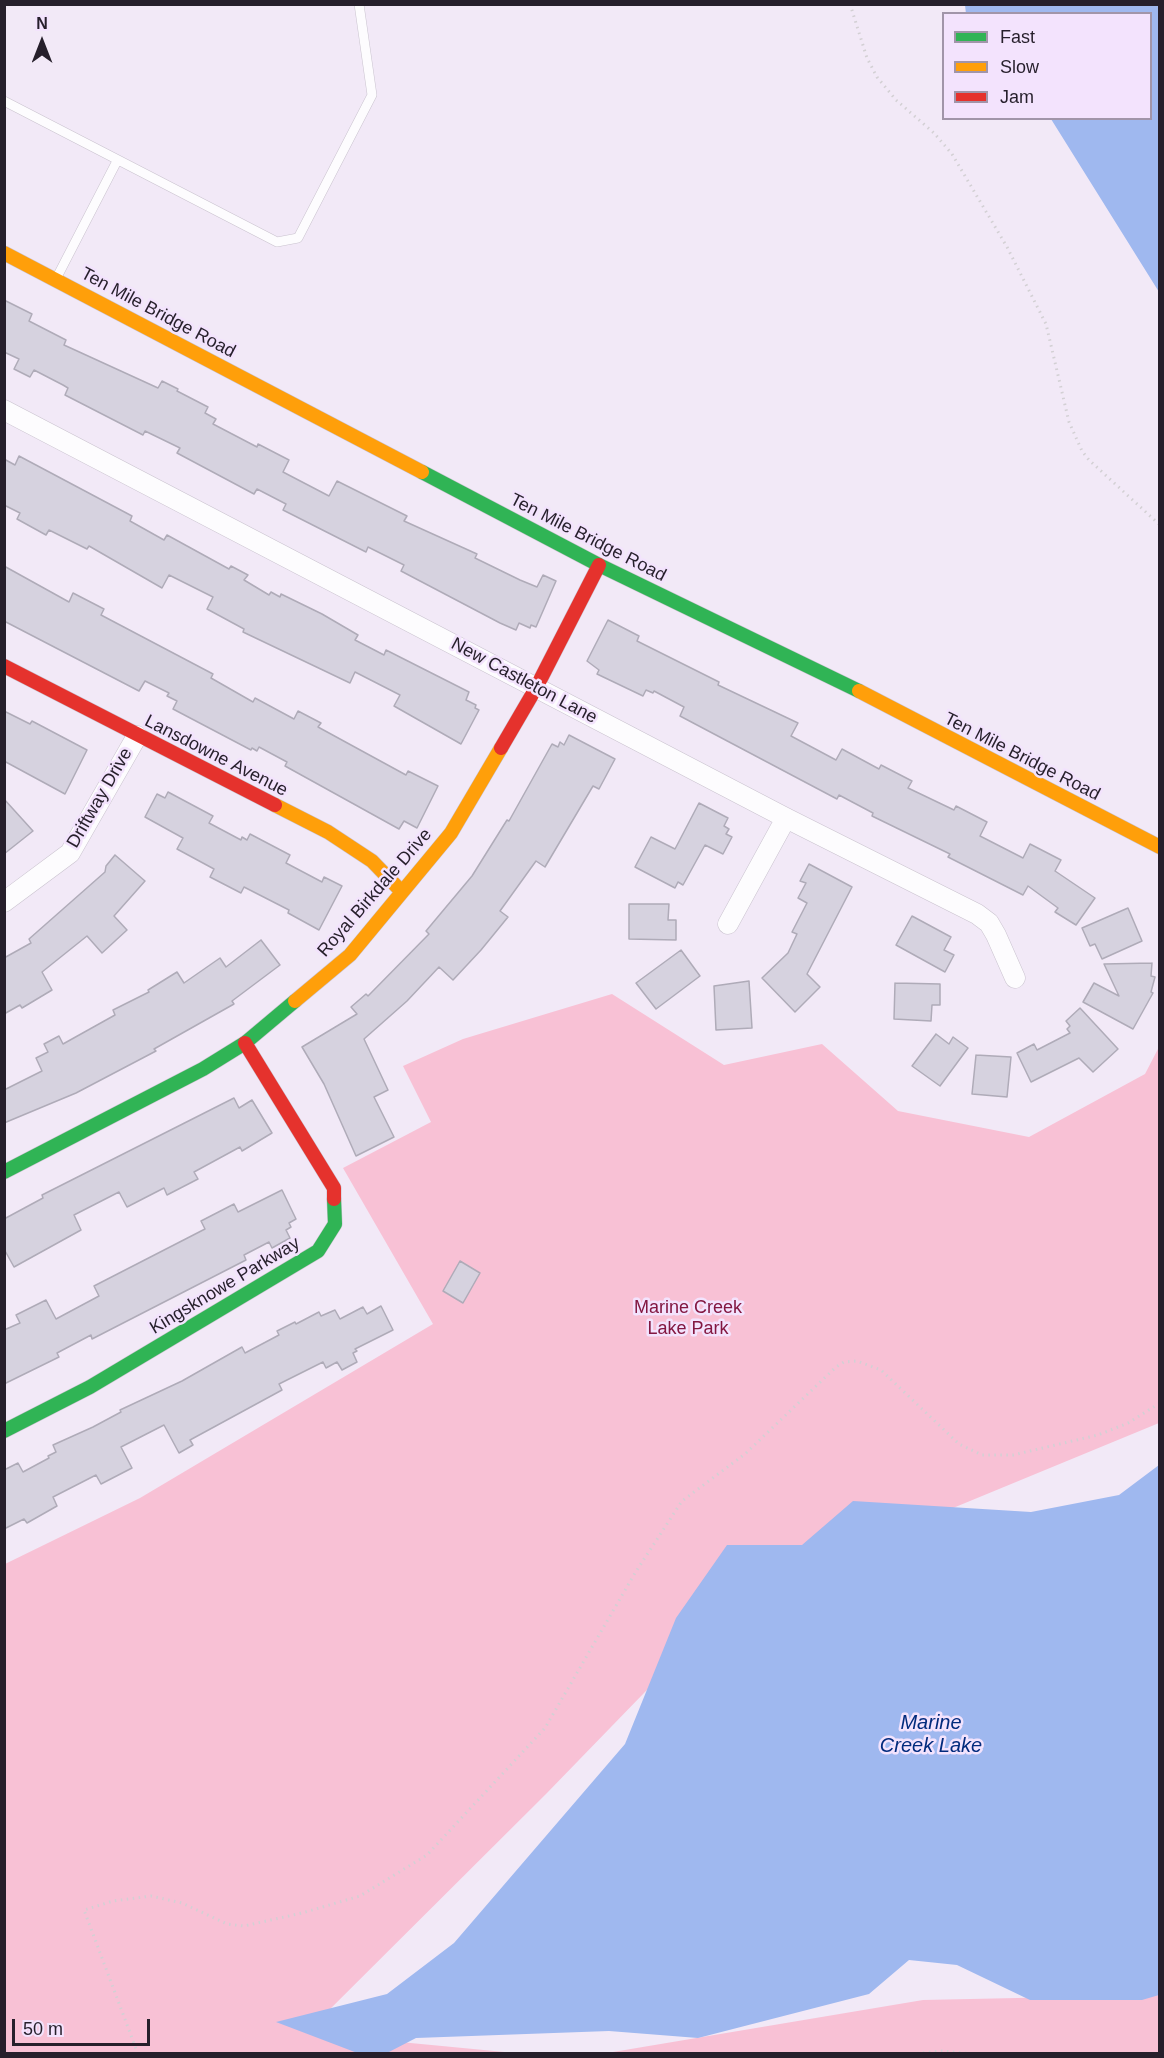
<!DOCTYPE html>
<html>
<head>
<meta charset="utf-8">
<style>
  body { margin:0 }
  #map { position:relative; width:1164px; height:2058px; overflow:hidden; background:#f2e9f7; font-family:Helvetica,sans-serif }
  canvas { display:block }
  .frame { position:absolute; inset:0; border:6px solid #261f2b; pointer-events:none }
  .legend { position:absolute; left:942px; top:12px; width:210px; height:108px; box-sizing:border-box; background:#f3e3fd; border:2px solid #a195a9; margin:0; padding:8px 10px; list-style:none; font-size:18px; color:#261f2b }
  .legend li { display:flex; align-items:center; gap:12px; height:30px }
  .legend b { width:30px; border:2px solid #a195a9 }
  .north { position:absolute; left:12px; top:12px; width:60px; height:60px; -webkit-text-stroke:4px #f3e3fd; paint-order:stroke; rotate:0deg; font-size:16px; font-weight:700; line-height:24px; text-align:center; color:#261f2b }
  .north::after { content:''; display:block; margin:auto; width:21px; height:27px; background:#261f2b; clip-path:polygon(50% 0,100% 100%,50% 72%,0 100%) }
  .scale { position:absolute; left:12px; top:2019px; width:138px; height:27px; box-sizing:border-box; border:3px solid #261f2b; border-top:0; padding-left:8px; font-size:18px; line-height:21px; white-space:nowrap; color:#261f2b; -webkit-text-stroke:4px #f3e3fd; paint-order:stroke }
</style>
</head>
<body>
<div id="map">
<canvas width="1164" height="2058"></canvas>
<div class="frame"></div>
<ul class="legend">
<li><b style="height:8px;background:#30b455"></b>Fast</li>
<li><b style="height:8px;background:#ff9f0a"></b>Slow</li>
<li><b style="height:8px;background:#e5322d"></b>Jam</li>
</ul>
<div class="north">N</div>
<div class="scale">50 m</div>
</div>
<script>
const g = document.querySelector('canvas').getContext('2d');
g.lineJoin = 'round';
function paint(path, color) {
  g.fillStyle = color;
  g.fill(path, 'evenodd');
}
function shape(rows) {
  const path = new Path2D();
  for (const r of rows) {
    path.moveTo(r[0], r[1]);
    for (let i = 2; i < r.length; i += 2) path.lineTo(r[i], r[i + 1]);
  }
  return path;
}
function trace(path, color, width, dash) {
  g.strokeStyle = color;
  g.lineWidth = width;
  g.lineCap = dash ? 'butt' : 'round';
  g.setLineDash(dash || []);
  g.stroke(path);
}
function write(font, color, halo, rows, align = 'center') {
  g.font = font + ' Helvetica,sans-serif';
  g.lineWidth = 5;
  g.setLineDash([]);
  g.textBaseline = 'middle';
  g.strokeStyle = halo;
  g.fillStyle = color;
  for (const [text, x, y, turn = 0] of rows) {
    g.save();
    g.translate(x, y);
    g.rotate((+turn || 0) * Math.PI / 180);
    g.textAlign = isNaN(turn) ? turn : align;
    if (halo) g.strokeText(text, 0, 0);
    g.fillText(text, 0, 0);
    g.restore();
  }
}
paint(shape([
  [612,994,724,1065,822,1044,898,1111,1029,1137,1145,1074,1159,1047,1159,1423,953,1508,773,1560,546,1794,306,2033,515,2053,5,2054,5,1564,140,1498,433,1324,343,1168,431,1122,403,1066,463,1039],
  [1159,1995,1159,2053,601,2054,923,2000]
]), '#f8c1d5');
paint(shape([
  [965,5,1159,5,1159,292,1051,119,1150,118,1150,14,966,14],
  [1159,1465,1159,1995,1142,2000,1030,2000,957,1965,909,1960,869,1994,698,2038,609,2031,416,2038,387,2053,360,2054,276,2022,387,1994,454,1943,625,1744,676,1618,727,1545,802,1545,853,1501,1031,1512,1119,1495]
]), '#9fb8ef');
const building = shape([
  [4,300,32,314,29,321,66,340,64,345,158,388,162,381,178,389,177,391,208,407,205,413,216,419,213,424,257,447,258,444,289,460,283,472,329,496,337,481,407,516,404,521,477,554,475,558,520,580,537,587,543,575,556,581,536,627,531,625,530,628,519,623,516,630,500,623,401,571,404,565,368,547,366,552,283,510,286,504,257,489,254,494,177,453,180,448,145,431,143,435,65,395,68,388,63,385,34,370,30,377,14,369,19,359,4,352,4,300],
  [19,456,132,516,130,521,164,540,167,535,229,569,231,566,248,575,244,580,269,595,271,592,280,597,281,594,322,614,358,635,355,640,384,655,386,650,469,692,466,700,476,705,475,708,479,710,461,744,394,706,400,695,355,672,350,683,243,632,244,629,207,609,213,597,169,575,162,588,89,546,87,549,49,530,46,535,17,519,20,513,4,505,4,459,15,465,19,456],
  [4,566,69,602,73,593,104,609,101,615,213,674,211,678,253,702,255,698,294,719,298,711,321,723,318,727,406,775,408,771,438,786,417,828,404,821,399,829,285,766,287,762,259,747,257,751,252,748,251,750,173,709,177,701,167,696,169,693,145,681,139,691,4,621,4,566],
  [608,620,639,636,637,641,719,682,718,685,798,723,791,736,836,760,842,749,879,769,881,765,912,781,908,788,954,810,956,806,987,822,980,836,1023,858,1030,844,1061,860,1055,871,1095,898,1076,925,1055,912,1058,908,1028,886,1023,895,948,857,950,854,872,816,873,813,839,795,837,799,680,716,684,707,654,691,653,693,646,690,643,696,597,674,599,670,587,661,608,620],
  [4,711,30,724,32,721,87,750,65,794,4,761,4,711],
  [569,735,615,759,599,789,593,786,545,867,536,861,500,911,508,917,481,950,453,980,439,967,407,1001,364,1039,388,1090,374,1097,394,1137,356,1156,324,1084,302,1047,357,1014,351,1007,366,994,368,996,429,934,426,931,472,876,507,820,509,821,552,744,558,747,560,742,564,745,569,735],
  [168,792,213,816,209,823,241,840,242,837,247,840,250,834,290,855,286,863,322,882,324,877,342,886,319,930,288,913,289,910,244,887,241,893,210,877,214,869,177,849,183,838,145,817,157,794,165,798,168,792],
  [4,799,33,831,4,854,4,799],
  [699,803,728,818,724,826,729,829,726,834,732,837,723,854,705,845,683,885,678,882,675,888,635,867,651,837,675,849,699,803],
  [115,855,145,881,114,916,127,930,102,953,87,936,42,972,52,990,22,1008,20,1005,4,1014,4,958,31,943,29,939,105,872,106,866,115,855],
  [809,864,852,887,807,974,820,987,795,1012,762,978,788,953,797,934,792,932,807,903,798,898,806,883,800,881,809,864],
  [629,904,669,904,668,920,676,920,676,940,629,939,629,904],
  [1128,908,1142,941,1102,959,1095,944,1090,946,1082,928,1128,908],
  [912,916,951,937,944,950,954,955,945,972,896,945,912,916],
  [261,940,280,965,232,1001,234,1004,154,1049,156,1051,76,1093,4,1123,4,1090,42,1071,36,1058,48,1052,44,1044,59,1036,63,1044,115,1015,113,1010,149,992,148,990,177,972,184,983,220,958,226,967,261,940],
  [681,950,700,976,656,1009,636,983,681,950],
  [1152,963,1151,976,1155,977,1151,992,1153,993,1133,1029,1083,1002,1094,983,1119,996,1104,964,1152,963],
  [749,981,752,1028,716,1030,714,986,749,981],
  [895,983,940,984,940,1005,932,1005,931,1021,894,1019,895,983],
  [1080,1008,1118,1049,1093,1072,1079,1058,1031,1082,1017,1053,1034,1044,1037,1050,1070,1033,1067,1029,1070,1026,1066,1021,1080,1008],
  [936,1034,949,1044,953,1037,968,1048,940,1086,912,1066,936,1034],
  [976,1055,1011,1057,1007,1097,972,1094,976,1055],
  [234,1098,239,1108,252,1100,272,1133,242,1151,240,1147,194,1172,198,1179,167,1195,164,1188,127,1207,119,1192,74,1215,81,1230,14,1267,4,1249,4,1219,43,1198,42,1195,234,1098],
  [282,1190,296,1219,289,1223,291,1227,286,1230,290,1238,272,1248,269,1242,244,1255,246,1260,92,1339,91,1335,57,1353,59,1357,4,1384,4,1330,20,1323,16,1315,46,1300,56,1319,99,1296,94,1286,205,1229,201,1221,234,1204,238,1212,282,1190],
  [460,1261,480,1273,463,1303,443,1291,460,1261],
  [381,1306,393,1330,355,1349,357,1351,353,1353,357,1362,342,1370,337,1362,326,1368,323,1362,279,1384,282,1390,190,1440,193,1445,179,1453,164,1425,121,1447,132,1468,101,1484,96,1475,53,1497,57,1506,27,1523,24,1519,4,1529,4,1470,18,1463,23,1472,49,1458,48,1456,56,1452,53,1445,93,1427,121,1412,120,1410,182,1381,242,1347,245,1353,279,1335,277,1331,295,1322,296,1324,319,1312,321,1316,335,1310,340,1319,363,1307,367,1314,381,1306]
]);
paint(building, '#d6d2df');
trace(building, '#afabb8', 1.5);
const lane = shape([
  [4,101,277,242,298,238,372,95,359,4],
  [56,279,117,161]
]);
const street = shape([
  [4,410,786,818,977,914,989,923,996,935,1015,978],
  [4,902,70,853,137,736],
  [728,924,786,818]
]);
const fast = shape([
  [422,472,599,565,859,691],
  [4,1172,203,1069,245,1043,295,1001],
  [4,1431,90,1387,318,1251,335,1224,334,1199]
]);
const slow = shape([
  [4,253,422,472],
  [859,691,1160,847],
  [275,805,328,832,372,861,402,892],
  [295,1001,350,955,451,833,501,748]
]);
const jam = shape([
  [4,666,275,805],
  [501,748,536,688,599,565],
  [245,1043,334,1188,334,1199]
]);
trace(lane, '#c9c2ce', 10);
trace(street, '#c9c2ce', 21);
trace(fast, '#c9c2ce', 15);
trace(slow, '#c9c2ce', 15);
trace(jam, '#c9c2ce', 15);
trace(shape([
  [850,4,867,58,877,77,896,100,934,133,952,154,1007,247,1046,324,1069,422,1082,451,1089,460,1160,525],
  [138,2054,84,1910,113,1901,151,1896,182,1903,227,1924,244,1926,302,1913,360,1896,427,1855,545,1728,635,1573,682,1501,745,1454,836,1367,844,1362,857,1361,881,1370,959,1444,982,1455,1013,1455,1098,1435,1128,1423,1160,1403],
  [911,2054,942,2051,974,2054],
  [1158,2054,1160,2053]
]), '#d3d0d4', 3, [1.5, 4.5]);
trace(lane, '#fdfcfe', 9);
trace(street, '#fdfcfe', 20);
trace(fast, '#30b455', 14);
trace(slow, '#ff9f0a', 14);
trace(jam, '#e5322d', 14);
write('18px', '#261f2b', '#f3e3fd', [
  ["Ten Mile Bridge Road",158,313,28],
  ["Ten Mile Bridge Road",588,538,27],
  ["New Castleton Lane",524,681,28],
  ["Lansdowne Avenue",216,756,27],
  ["Ten Mile Bridge Road",1022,757,27],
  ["Driftway Drive",100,798,-60],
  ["Royal Birkdale Drive",375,893,-49],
  ["Kingsknowe Parkway",225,1286,-31]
]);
write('18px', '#831741', '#f3e3fd', [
  ["Marine Creek",688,1308],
  ["Lake Park",688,1329]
]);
write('italic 20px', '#022b7d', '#f3e3fd', [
  ["Marine",931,1723],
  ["Creek Lake",931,1746]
]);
</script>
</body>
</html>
